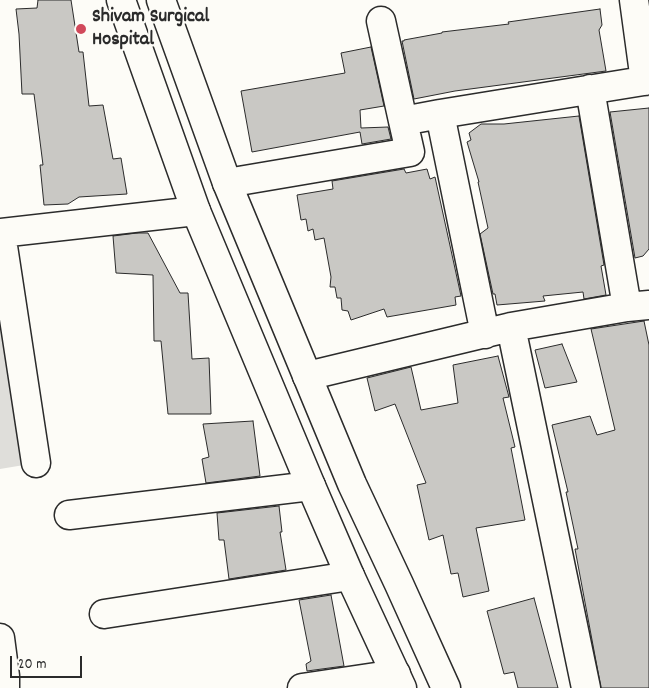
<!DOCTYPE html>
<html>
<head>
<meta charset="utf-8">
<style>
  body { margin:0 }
  #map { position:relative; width:649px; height:688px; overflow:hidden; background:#fdfcf7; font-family:Dekko,sans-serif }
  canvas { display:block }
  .scale { position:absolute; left:10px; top:656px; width:72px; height:22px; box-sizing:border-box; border:2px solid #2b2b2b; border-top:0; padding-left:6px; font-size:15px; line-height:18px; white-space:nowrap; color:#2b2b2b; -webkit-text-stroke:4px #fdfcf7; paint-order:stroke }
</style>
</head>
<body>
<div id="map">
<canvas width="649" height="688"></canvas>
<div class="scale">20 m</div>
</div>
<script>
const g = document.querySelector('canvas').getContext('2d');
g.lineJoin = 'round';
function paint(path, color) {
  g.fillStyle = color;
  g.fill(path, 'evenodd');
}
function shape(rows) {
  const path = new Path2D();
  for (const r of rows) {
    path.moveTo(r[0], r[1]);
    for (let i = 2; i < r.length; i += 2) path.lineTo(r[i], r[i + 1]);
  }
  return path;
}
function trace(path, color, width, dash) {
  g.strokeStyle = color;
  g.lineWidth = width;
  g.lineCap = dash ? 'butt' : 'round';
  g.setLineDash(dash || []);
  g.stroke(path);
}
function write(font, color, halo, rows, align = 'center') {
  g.font = font + ' Dekko,sans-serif';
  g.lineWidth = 4.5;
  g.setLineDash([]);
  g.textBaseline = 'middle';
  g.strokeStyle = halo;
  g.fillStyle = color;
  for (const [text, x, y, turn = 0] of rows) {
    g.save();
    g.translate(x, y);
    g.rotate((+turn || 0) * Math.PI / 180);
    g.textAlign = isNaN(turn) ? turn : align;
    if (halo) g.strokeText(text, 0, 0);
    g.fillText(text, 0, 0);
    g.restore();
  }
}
paint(shape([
  [0,303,36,463,0,469]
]), '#dfdeda');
const building = shape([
  [38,0,71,0,79,52,83,52,89,106,103,105,113,159,121,158,127,194,79,197,68,204,44,205,40,165,43,165,34,94,22,94,19,34,16,9,37,8,38,0],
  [600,9,602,25,599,30,606,71,455,91,414,99,402,41,404,41,404,40,442,33,442,32,509,24,508,22,600,9],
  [371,47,384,106,360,110,361,128,388,127,391,139,362,144,360,132,252,152,241,91,345,73,341,53,371,47],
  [649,108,649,249,643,256,635,258,610,112,649,108],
  [579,116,604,265,601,266,606,295,584,299,583,292,543,296,545,301,497,305,495,294,493,294,480,234,488,228,478,182,479,182,467,142,471,140,469,133,481,124,504,124,579,116],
  [404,169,406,173,427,169,430,179,435,177,461,296,455,297,456,305,387,317,384,309,351,320,348,311,342,310,341,298,337,298,335,287,330,287,331,277,324,238,315,240,313,229,308,231,306,219,301,220,297,195,333,189,332,181,404,169],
  [137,233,148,233,180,293,188,293,192,359,209,358,211,414,168,414,161,341,154,341,153,275,116,273,113,236,137,233],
  [644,321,649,345,649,688,601,688,575,549,578,549,566,492,568,492,552,425,590,416,597,435,615,430,591,329,644,321],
  [562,344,577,382,545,388,535,350,562,344],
  [498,356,509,397,503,398,515,447,511,448,525,520,476,528,489,591,463,597,458,573,451,574,443,535,429,540,417,485,426,483,395,404,375,411,367,378,411,367,421,410,458,403,453,365,498,356],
  [253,421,260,476,206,483,202,459,209,457,203,424,253,421],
  [279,506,282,532,280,532,286,570,229,579,224,540,219,540,217,513,279,506],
  [331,595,344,666,307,671,306,664,311,661,299,600,331,595],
  [534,598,558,688,518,688,514,672,504,674,487,611,534,598]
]);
paint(building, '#c9c8c4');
trace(building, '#2b2b2b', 1);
const minor = shape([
  [634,0,645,81],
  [381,21,403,121],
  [590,89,627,307],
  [227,183,410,152,403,121,440,114],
  [0,233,196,211],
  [1,233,36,463],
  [511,327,586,688],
  [485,334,440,114,649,80],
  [307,376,511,327,627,307,649,305],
  [69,515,311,486],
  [104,614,350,576],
  [0,638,5,676,5,688],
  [302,688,396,674]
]);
const trunk = shape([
  [121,0,196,211,311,486,350,576,402,688],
  [161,0,227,183,352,484,399,584,446,688]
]);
trace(minor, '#2b2b2b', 31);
trace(trunk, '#2b2b2b', 31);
trace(minor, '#fdfcf7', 28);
trace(trunk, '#fdfcf7', 28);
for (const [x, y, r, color] of [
  [81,29,6,"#d1495b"]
]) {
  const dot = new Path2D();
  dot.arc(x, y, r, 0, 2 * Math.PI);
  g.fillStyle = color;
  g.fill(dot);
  trace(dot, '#fdfcf7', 2);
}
write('bold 20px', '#2b2b2b', '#fdfcf7', [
  ["Shivam Surgical",92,18],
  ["Hospital",92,41]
], 'left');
</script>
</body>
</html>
